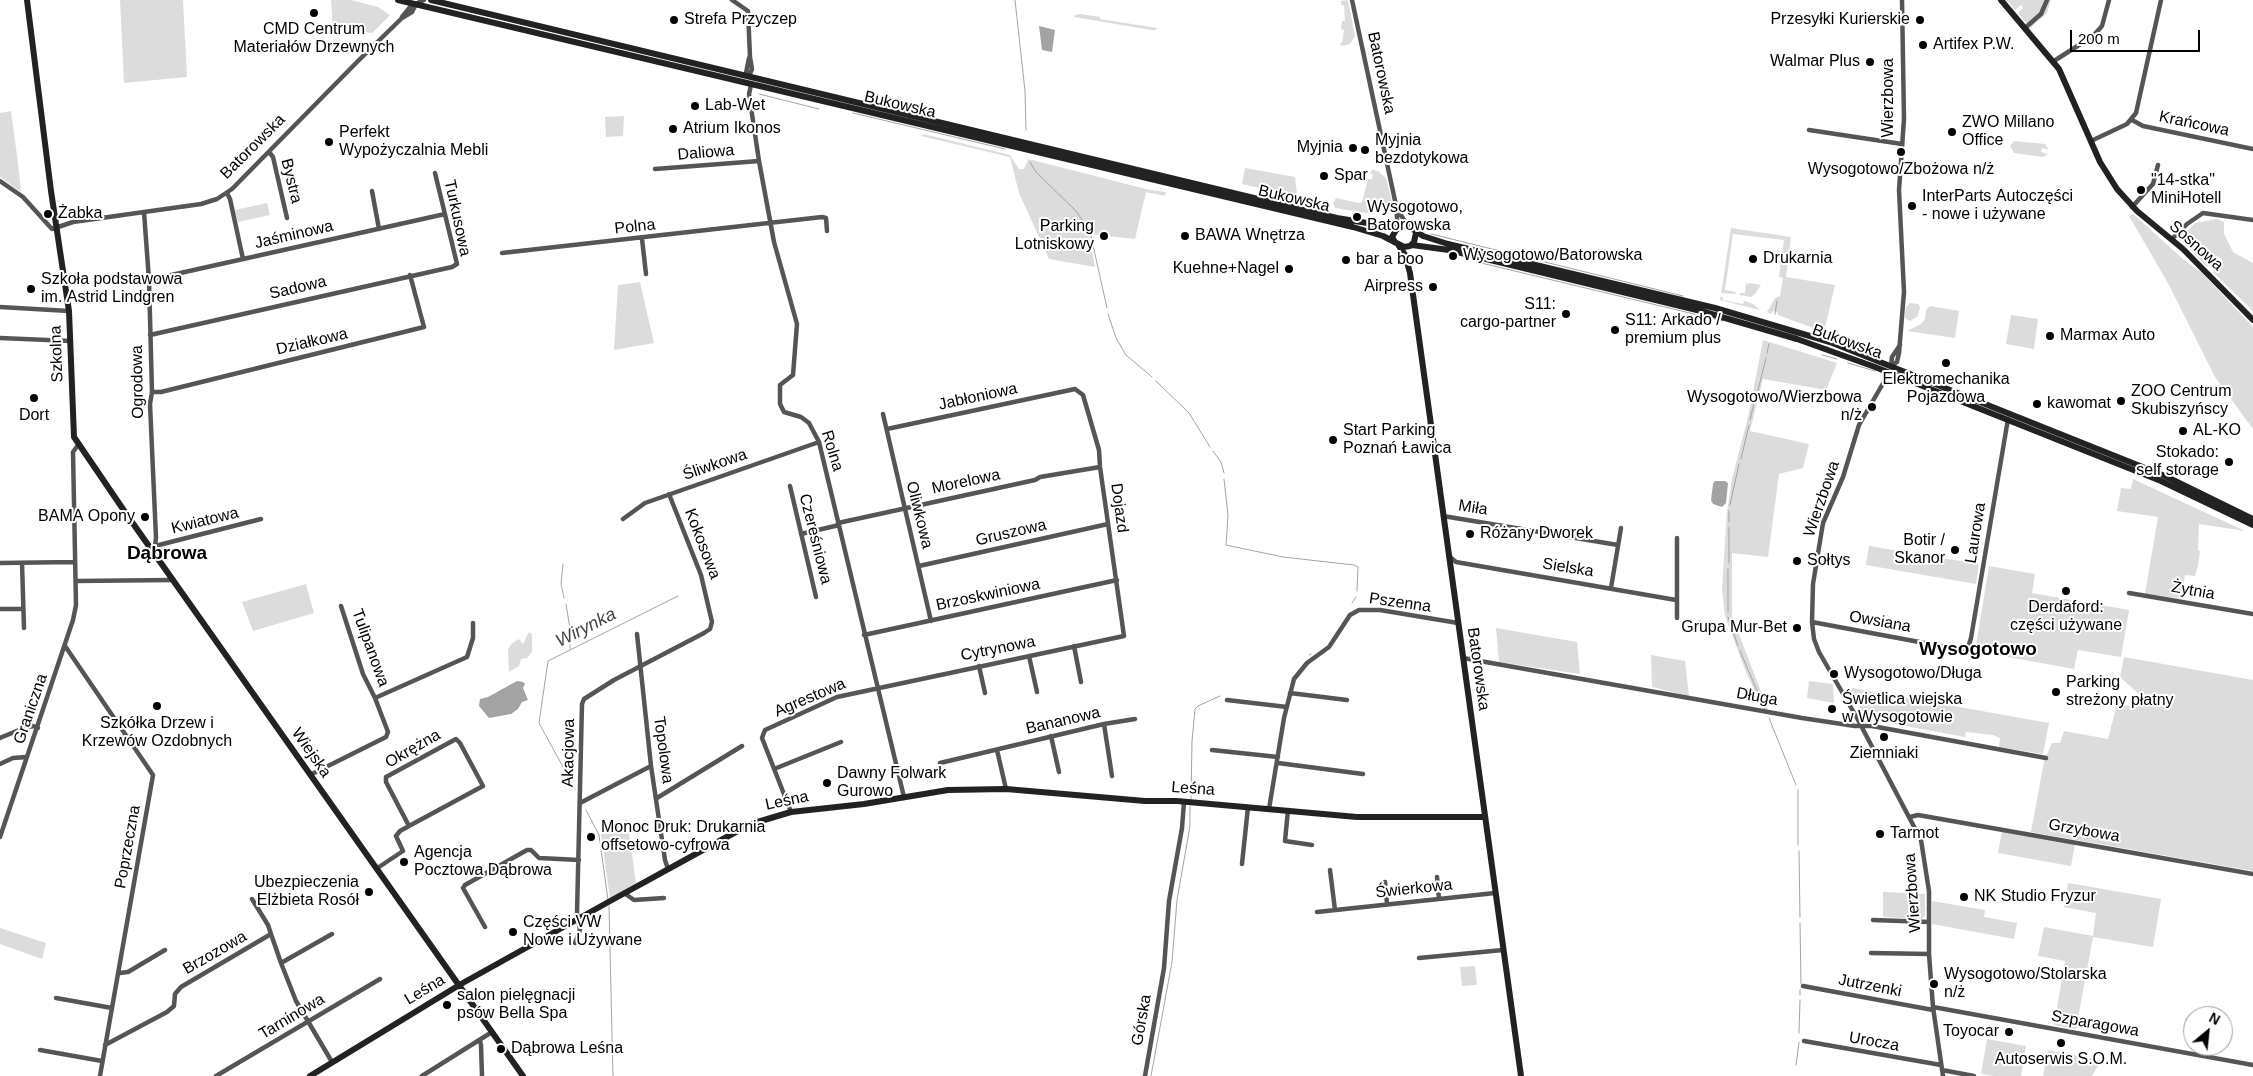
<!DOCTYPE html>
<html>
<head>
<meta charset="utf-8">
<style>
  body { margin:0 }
  #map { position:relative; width:2253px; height:1076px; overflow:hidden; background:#fff; font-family:Arial,sans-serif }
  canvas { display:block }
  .north { position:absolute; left:2183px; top:1006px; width:50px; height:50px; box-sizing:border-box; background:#fff; border:1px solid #999; border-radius:50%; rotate:28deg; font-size:14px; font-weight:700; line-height:20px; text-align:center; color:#000 }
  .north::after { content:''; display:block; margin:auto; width:18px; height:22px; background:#000; clip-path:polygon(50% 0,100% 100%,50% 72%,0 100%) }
  .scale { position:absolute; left:2070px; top:30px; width:130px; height:22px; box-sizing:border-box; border:2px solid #000; border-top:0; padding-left:6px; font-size:15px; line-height:18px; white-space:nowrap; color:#000; -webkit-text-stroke:4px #fff; paint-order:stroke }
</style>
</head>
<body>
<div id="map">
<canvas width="2253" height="1076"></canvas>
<div class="north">N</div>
<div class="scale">200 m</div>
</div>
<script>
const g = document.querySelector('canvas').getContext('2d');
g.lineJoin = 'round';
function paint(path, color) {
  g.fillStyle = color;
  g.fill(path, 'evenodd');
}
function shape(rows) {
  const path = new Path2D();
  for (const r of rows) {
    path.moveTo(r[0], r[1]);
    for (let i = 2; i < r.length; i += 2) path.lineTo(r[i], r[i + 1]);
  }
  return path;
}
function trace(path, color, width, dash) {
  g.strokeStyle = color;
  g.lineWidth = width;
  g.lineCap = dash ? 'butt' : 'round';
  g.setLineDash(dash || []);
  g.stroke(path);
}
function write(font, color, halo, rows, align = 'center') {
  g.font = font + ' Arial,sans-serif';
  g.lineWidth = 4;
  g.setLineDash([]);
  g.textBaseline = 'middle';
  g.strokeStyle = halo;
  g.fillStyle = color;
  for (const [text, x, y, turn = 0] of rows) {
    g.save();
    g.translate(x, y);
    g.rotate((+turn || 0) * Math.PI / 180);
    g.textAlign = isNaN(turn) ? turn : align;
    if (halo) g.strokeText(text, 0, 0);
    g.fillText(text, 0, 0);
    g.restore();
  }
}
paint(shape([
  [120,0,183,0,187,77,124,83],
  [331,0,351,0,378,7,390,15,372,33,356,31,333,33],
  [1348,0,1355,36,1350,44,1342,46,1339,43,1342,43,1344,30,1341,29,1342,21,1345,21,1344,5,1341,5,1341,1],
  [2007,0,2051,0,2047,13,2030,28,2018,13,2023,8,2021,5,2015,10],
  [1081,14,1100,17,1100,19,1157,28,1156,30,1152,30,1074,17,1072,19,1075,15],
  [11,111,18,163,21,192,0,177,0,113],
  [624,116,623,136,606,137,605,117],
  [923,134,1010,155,1019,169,1024,169,1028,160,1032,160,1150,190,1166,192,1165,196,1146,192,1135,239,1089,234,1095,267,1049,259,1019,193,1010,157,921,136],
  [2014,141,2045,144,2049,150,2042,148,2041,152,2048,154,2043,157,2014,153,2010,146],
  [1245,168,1295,177,1297,194,1295,196,1242,184],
  [1372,170,1378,171,1386,178,1393,205,1392,208,1367,213,1335,208,1333,203,1336,198,1359,203,1362,202,1368,179,1372,179,1373,174,1370,174],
  [267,203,270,215,238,222,235,210],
  [2133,214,2184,260,2201,272,2253,327,2253,429,2215,377,2169,285,2129,216],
  [2217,219,2224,222,2224,234,2233,252,2253,263,2253,311,2213,272,2223,261,2218,256,2207,267,2180,239,2195,223],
  [1731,228,1791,237,1786,277,1835,285,1824,332,1778,315,1777,312,1773,311,1771,314,1767,312,1775,298,1780,296,1783,278,1779,277,1784,240,1733,234,1725,290,1736,292,1735,294,1721,293,1721,297,1723,297,1723,300,1743,304,1744,301,1753,304,1760,310,1720,300],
  [1746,281,1747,285,1749,283,1761,285,1755,294,1751,297,1740,295,1740,293,1745,293],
  [640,282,654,343,614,350,618,285],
  [1910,303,1918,304,1920,307,1918,316,1910,321,1905,318,1906,307],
  [1930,306,1959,311,1955,338,1907,331,1921,324,1925,319,1926,310],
  [2011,315,2038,319,2034,349,2006,344],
  [1763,340,1837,363,1826,390,1763,379,1750,431,1809,444,1803,468,1779,474,1768,557,1732,553,1732,616,1768,710,1763,709,1746,672,1725,616,1722,589,1727,512,1732,479,1748,417],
  [2133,479,2245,531,2199,524,2198,550,2200,551,2198,566,2195,576,2185,575,2181,599,2145,594,2158,517,2117,511,2121,488,2131,489],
  [1869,546,1979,564,1976,584,1866,565],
  [1989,566,2035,574,2032,593,2129,610,2121,657,2078,650,2074,669,1975,651],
  [306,584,314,613,253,631,242,602],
  [1496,628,1577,642,1580,674,1499,662],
  [529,632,532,634,532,652,527,658,521,659,519,666,509,672,508,650,511,644,519,639,523,644],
  [1651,655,1685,661,1689,696,1652,687],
  [2124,657,2253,680,2253,871,2031,832,2044,761,2052,743,2060,743,2064,731,2108,739,2117,704,2137,707,2140,695,2120,677],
  [1809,681,1833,684,1834,703,1807,698],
  [1847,687,2049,723,2043,754,1999,747,2000,738,1993,735,1966,732,1965,737,1868,719],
  [627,819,636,883,610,898,601,834],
  [2002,831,2075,844,2071,866,1998,853],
  [2068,883,2161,899,2153,947,2093,937,2076,1029,2054,1025,2065,961,2038,956,2044,927,2093,936,2096,913,2064,907],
  [1883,892,1925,894,1925,916,1921,919,1883,917],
  [1932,901,1985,910,1984,917,2017,923,2014,939,1932,924],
  [0,928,46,943,42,959,0,944],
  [1475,966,1477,985,1462,986,1460,967],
  [1987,1039,2026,1046,2021,1076,1994,1076,1981,1074],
  [2048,1050,2083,1057,2101,1060,2092,1076,2043,1076]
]), '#dcdcdc');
paint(shape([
  [1039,26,1055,30,1052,52,1042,50],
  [1715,481,1725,481,1728,483,1726,503,1722,507,1713,504,1711,500,1713,484],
  [517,681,523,682,525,684,523,688,528,700,522,702,518,709,511,714,489,718,479,706,480,699,488,697]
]), '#a3a3a3');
trace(shape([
  [1015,0,1025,91,1026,130],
  [759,94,819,109],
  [853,113,1005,149],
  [1030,162,1036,172,1076,211,1089,230],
  [1410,222,1424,232],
  [1431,234,1683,296],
  [1091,236,1107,308],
  [1473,261,1723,321],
  [1108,314,1116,338,1126,355,1152,377],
  [1775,314,1777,301],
  [1767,353,1769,344],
  [1822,355,1837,359],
  [1848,363,1875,371],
  [1156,381,1189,413,1210,447],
  [1756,398,1766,358],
  [1750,420,1754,403],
  [1213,451,1221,462,1224,473],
  [1741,459,1749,425],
  [1224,479,1228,515,1226,545,1283,557,1354,565,1358,567,1357,591],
  [1730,505,1739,464],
  [1729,522,1729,511],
  [1729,563,1729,527],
  [563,564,561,584,564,598],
  [1352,603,1356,597],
  [566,604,570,629,570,649],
  [1728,612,1728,569],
  [1728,617,1738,646],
  [1740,651,1765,709],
  [1309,655,1311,654],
  [1769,718,1796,785],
  [575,789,539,723,548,661,678,596],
  [1798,790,1798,845],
  [1191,799,1192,741,1195,709,1198,706,1220,696],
  [586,810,599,835,608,900],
  [1799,851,1800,917],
  [609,906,613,1076],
  [1800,923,1801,984],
  [1800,995,1800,990],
  [1799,1033,1800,1000],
  [1796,1065,1799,1042],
  [1151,1076,1172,962,1177,900,1190,826,1190,806]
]), '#a3a3a3', 1);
trace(shape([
  [732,0,748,11,750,57,752,69,749,76],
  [1352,0,1397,210,1397,228],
  [402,17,411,6,424,0],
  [2025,28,2041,14,2047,0],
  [2054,61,2093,36,2102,26,2109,0],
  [749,76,746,73,749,58],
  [751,85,749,94,759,161,774,242,797,324,793,375,780,385,780,404,784,412,801,417,809,423,819,442,904,797],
  [2132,120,2143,126,2253,149],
  [1809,130,1902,144],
  [2091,141,2127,124,2136,113,2161,0],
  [269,152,273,157,287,218],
  [655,169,759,161],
  [0,181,23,197,52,229,73,222,201,204,217,199,232,189,358,61,402,18,412,12,416,4],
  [372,191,379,229],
  [227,193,230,199,243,259],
  [2132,207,2153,184,2158,165],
  [1398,211,1409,227],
  [144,212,149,280,152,392,150,404,156,538,155,546,151,548],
  [642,239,646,274],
  [2172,239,2187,224,2203,213,2253,220],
  [502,253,822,217,826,218,827,231],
  [149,280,445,214],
  [0,307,69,311],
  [150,335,452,267,457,264,435,173],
  [0,338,71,341],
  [1892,365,1897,362,1899,353,1904,292,1899,190,1904,119,1902,0],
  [1891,367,1892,357,1900,345],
  [1889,373,1859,425,1843,477,1823,523,1813,584,1812,622,1814,639,1819,652,1857,718,1921,840,1929,891,1929,954,1933,1007,1943,1076],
  [152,392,161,392,424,327,410,275],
  [883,414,931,621],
  [790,486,816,597],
  [1443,516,1618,545],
  [623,519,645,503,819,442],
  [838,523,1035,480,1040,477,1100,467],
  [801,534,839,525],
  [1677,538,1677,618],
  [155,546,261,519],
  [1450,557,1456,562,1676,600],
  [0,563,75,562],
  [22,563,24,628],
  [919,566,1108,524],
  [76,581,173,580],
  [1611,588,1621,528],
  [2129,593,2253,614],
  [341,606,363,674,375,698],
  [0,609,23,609],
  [1812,622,1973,652],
  [637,634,651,766,665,860,668,869],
  [864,635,1117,580],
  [65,646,153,775,100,1076],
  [1074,646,1081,682],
  [1967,651,1971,638,2008,419],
  [1029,656,1037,692],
  [1463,658,1802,718,1855,726,1872,726,2046,758],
  [979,666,985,693],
  [1290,693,1347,700],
  [1227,700,1287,707],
  [1104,724,1112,776],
  [1051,736,1059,772],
  [0,738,24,728,33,726,38,728],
  [997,750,1006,789],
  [1212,750,1278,757],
  [940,763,1104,724,1135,719],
  [1278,763,1363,774],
  [0,764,13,758,27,757],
  [774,769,841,742],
  [310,775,386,737,388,732,375,698,467,657,473,638,473,623],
  [657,798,742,746],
  [580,803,651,766],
  [1269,809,1284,718,1294,679,1307,663,1329,647,1350,615,1359,610,1380,610,1458,623],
  [1288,810,1285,841,1312,845],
  [791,812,762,738,765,730,837,697,1124,636,1100,467,1099,450,1083,395,1075,389,887,429],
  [1910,817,1918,815,2253,874],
  [0,837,73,620,76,605,73,452,78,445],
  [1242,864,1248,807],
  [376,869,403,851,396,836,400,831,409,826,483,786,460,743,456,739,386,777,386,782,409,826],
  [1330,870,1335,910],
  [1437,877,1439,899],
  [1385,882,1387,904],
  [624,893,634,900,664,898],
  [252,899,268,925,271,934],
  [1317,912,1495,893],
  [1873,920,1929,922],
  [485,927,463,888,465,885,527,850,531,850,539,858,579,860],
  [575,943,580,930,577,913,582,704,584,699,614,680,704,633,710,629,712,622,701,575,669,494],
  [1871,953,1929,954],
  [1419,958,1503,950],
  [281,963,296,1001,332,1062],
  [119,973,128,972,165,950],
  [1803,986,1933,1010],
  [56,998,112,1008],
  [1933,1007,2253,1065],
  [480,1041,481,1045,482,1076],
  [1804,1041,1941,1065],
  [105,1045,167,1012,174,1006,175,994,181,987,271,934,281,963,332,934],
  [40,1050,102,1061],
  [1942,1070,1974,1076],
  [216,1076,380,979],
  [422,1076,492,1032],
  [1145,1076,1164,968,1169,901,1182,828,1184,802]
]), '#555', 4.5);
trace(shape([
  [27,0,51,191,69,311,74,437,127,515,523,1076],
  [398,0,1353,227,1383,236,1404,247,1410,246,1414,242,1416,233],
  [431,0,1337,218,1397,228],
  [2001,0,2059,69,2100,162,2117,189,2137,211,2183,249,2253,320],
  [1395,242,1392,237,1396,230,1402,226,1408,226,1423,236,1448,244,1715,308,1830,342,2165,476,2253,519],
  [1412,245,1449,250,1701,311,1797,339,1875,367,2161,481,2253,525],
  [1399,246,1405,255,1410,273,1521,1076],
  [310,1076,461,984,612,900,734,833,754,823,791,812,864,804,948,790,1006,789,1145,801,1177,801,1357,817,1484,817]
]), '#222', 6);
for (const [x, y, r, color] of [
  [314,13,5,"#000"],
  [674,20,5,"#000"],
  [1920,20,5,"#000"],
  [1923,45,5,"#000"],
  [1870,62,5,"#000"],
  [695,106,5,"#000"],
  [673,129,5,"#000"],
  [1952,132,5,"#000"],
  [329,142,5,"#000"],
  [1353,148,5,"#000"],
  [1365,150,5,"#000"],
  [1901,152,5,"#000"],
  [1324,176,5,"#000"],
  [2141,190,5,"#000"],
  [1912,206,5,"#000"],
  [48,214,5,"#000"],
  [1357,217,5,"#000"],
  [1104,236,5,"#000"],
  [1185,236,5,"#000"],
  [1453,256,5,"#000"],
  [1753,259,5,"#000"],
  [1346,260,5,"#000"],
  [1289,269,5,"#000"],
  [1433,287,5,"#000"],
  [31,289,5,"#000"],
  [1566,314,5,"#000"],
  [1615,330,5,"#000"],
  [2050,336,5,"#000"],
  [1946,363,5,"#000"],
  [34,398,5,"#000"],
  [2121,401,5,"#000"],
  [2037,404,5,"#000"],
  [1872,407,5,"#000"],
  [2183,431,5,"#000"],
  [1333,440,5,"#000"],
  [2229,462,5,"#000"],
  [145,517,5,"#000"],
  [1470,534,5,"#000"],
  [1955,550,5,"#000"],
  [1797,561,5,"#000"],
  [2066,591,5,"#000"],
  [1797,628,5,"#000"],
  [1834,674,5,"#000"],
  [2056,692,5,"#000"],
  [157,706,5,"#000"],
  [1832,709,5,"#000"],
  [1884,737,5,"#000"],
  [827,783,5,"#000"],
  [1880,834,5,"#000"],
  [591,837,5,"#000"],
  [404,862,5,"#000"],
  [369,892,5,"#000"],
  [1964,897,5,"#000"],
  [513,932,5,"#000"],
  [1934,984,5,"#000"],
  [447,1005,5,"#000"],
  [2009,1032,5,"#000"],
  [2061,1043,5,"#000"],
  [501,1049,5,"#000"]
]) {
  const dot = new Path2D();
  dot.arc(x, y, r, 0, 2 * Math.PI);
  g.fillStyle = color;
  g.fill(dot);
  trace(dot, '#fff', 2);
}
write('16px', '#000', '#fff', [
  ["Strefa Przyczep",684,20],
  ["Przesyłki Kurierskie",1910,20,"right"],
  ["CMD Centrum",314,30,"center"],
  ["Materiałów Drzewnych",314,48,"center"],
  ["Artifex P.W.",1933,45],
  ["Walmar Plus",1860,62,"right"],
  ["Lab-Wet",705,106],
  ["ZWO Millano",1962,123],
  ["Office",1962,141],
  ["Atrium Ikonos",683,129],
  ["Perfekt",339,133],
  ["Wypożyczalnia Mebli",339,151],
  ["Myjnia",1375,141],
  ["bezdotykowa",1375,159],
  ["Myjnia",1343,148,"right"],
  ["Wysogotowo/Zbożowa n/ż",1901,170,"center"],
  ["Spar",1334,176],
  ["\"14-stka\"",2151,181],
  ["MiniHotell",2151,199],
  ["InterParts Autoczęści",1922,197],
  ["- nowe i używane",1922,215],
  ["Wysogotowo,",1367,208],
  ["Batorowska",1367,226],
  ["Żabka",58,214],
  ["Parking",1094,227,"right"],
  ["Lotniskowy",1094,245,"right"],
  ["BAWA Wnętrza",1195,236],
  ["Wysogotowo/Batorowska",1463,256],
  ["Drukarnia",1763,259],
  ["bar a boo",1356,260],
  ["Kuehne+Nagel",1279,269,"right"],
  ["Szkoła podstawowa",41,280],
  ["im. Astrid Lindgren",41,298],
  ["Airpress",1423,287,"right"],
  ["S11:",1556,305,"right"],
  ["cargo-partner",1556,323,"right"],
  ["S11: Arkado /",1625,321],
  ["premium plus",1625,339],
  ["Marmax Auto",2060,336],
  ["Elektromechanika",1946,380,"center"],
  ["Pojazdowa",1946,398,"center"],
  ["ZOO Centrum",2131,392],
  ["Skubiszyńscy",2131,410],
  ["Wysogotowo/Wierzbowa",1862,398,"right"],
  ["n/ż",1862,416,"right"],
  ["kawomat",2047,404],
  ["Dort",34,416,"center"],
  ["Start Parking",1343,431],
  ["Poznań Ławica",1343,449],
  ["AL-KO",2193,431],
  ["Stokado:",2219,453,"right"],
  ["self storage",2219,471,"right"],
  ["BAMA Opony",135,517,"right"],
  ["Różany Dworek",1480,534],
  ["Botir /",1945,541,"right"],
  ["Skanor",1945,559,"right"],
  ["Sołtys",1807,561],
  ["Derdaford:",2066,608,"center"],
  ["części używane",2066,626,"center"],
  ["Grupa Mur-Bet",1787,628,"right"],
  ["Wysogotowo/Długa",1844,674],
  ["Parking",2066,683],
  ["streżony płatny",2066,701],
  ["Świetlica wiejska",1842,700],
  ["w Wysogotowie",1842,718],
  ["Szkółka Drzew i",157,724,"center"],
  ["Krzewów Ozdobnych",157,742,"center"],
  ["Ziemniaki",1884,754,"center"],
  ["Dawny Folwark",837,774],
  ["Gurowo",837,792],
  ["Monoc Druk: Drukarnia",601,828],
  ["offsetowo-cyfrowa",601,846],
  ["Tarmot",1890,834],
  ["Agencja",414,853],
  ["Pocztowa Dąbrowa",414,871],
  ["Ubezpieczenia",359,883,"right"],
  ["Elżbieta Rosół",359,901,"right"],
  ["NK Studio Fryzur",1974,897],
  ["Części VW",523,923],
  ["Nowe i Używane",523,941],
  ["Wysogotowo/Stolarska",1944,975],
  ["n/ż",1944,993],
  ["salon pielęgnacji",457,996],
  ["psów Bella Spa",457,1014],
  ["Toyocar",1999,1032,"right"],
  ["Dąbrowa Leśna",511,1049],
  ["Autoserwis S.O.M.",2061,1060,"center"]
], 'left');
write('16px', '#000', '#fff', [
  ["Batorowska",1381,73,78],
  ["Wierzbowa",1889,98,-90],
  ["Bukowska",900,105,13],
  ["Krańcowa",2194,124,12],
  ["Batorowska",253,147,-45],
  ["Daliowa",706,153,-5],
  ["Bystra",291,181,76],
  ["Bukowska",1294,199,13],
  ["Turkusowa",457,218,78],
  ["Polna",635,227,-6],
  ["Jaśminowa",294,235,-13],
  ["Sosnowa",2196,246,42],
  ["Sadowa",298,288,-13],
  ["Działkowa",312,342,-13],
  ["Bukowska",1847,342,20],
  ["Szkolna",57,354,-92],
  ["Ogrodowa",138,382,-91],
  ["Jabłoniowa",978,397,-12],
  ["Rolna",832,451,73],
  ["Śliwkowa",715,465,-19],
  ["Morelowa",966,482,-12],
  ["Wierzbowa",1822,499,-71],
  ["Dojazd",1119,508,82],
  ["Miła",1473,508,9],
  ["Oliwkowa",919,515,76],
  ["Kwiatowa",205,521,-14],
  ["Gruszowa",1011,533,-13],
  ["Laurowa",1976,533,-81],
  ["Czereśniowa",815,539,76],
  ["Kokosowa",702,544,69],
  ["Sielska",1568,568,9],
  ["Żytnia",2193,591,10],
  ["Brzoskwiniowa",988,595,-12],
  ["Pszenna",1400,603,8],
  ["Owsiana",1880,622,10],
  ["Tulipanowa",370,648,70],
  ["Cytrynowa",998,649,-11],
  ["Batorowska",1478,669,82],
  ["Długa",1757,697,10],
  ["Agrestowa",810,698,-23],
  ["Graniczna",31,709,-71],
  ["Bananowa",1063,721,-13],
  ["Okrężna",413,749,-30],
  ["Topolowa",663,750,82],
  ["Wiejska",311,753,55],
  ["Akacjowa",569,753,-89],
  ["Leśna",1193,789,4],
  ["Leśna",787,801,-12],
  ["Grzybowa",2084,831,10],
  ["Poprzeczna",128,847,-80],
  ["Świerkowa",1414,889,-6],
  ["Wierzbowa",1913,893,-94],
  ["Brzozowa",215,953,-30],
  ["Jutrzenki",1870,986,11],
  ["Leśna",425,990,-31],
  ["Tarninowa",292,1017,-31],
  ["Górska",1142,1020,-80],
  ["Szparagowa",2095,1024,10],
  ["Urocza",1874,1042,10]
]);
write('italic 18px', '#444', '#fff', [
  ["Wirynka",586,628,-27]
]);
write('bold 19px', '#000', '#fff', [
  ["Dąbrowa",167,554],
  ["Wysogotowo",1978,650]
]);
</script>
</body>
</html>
